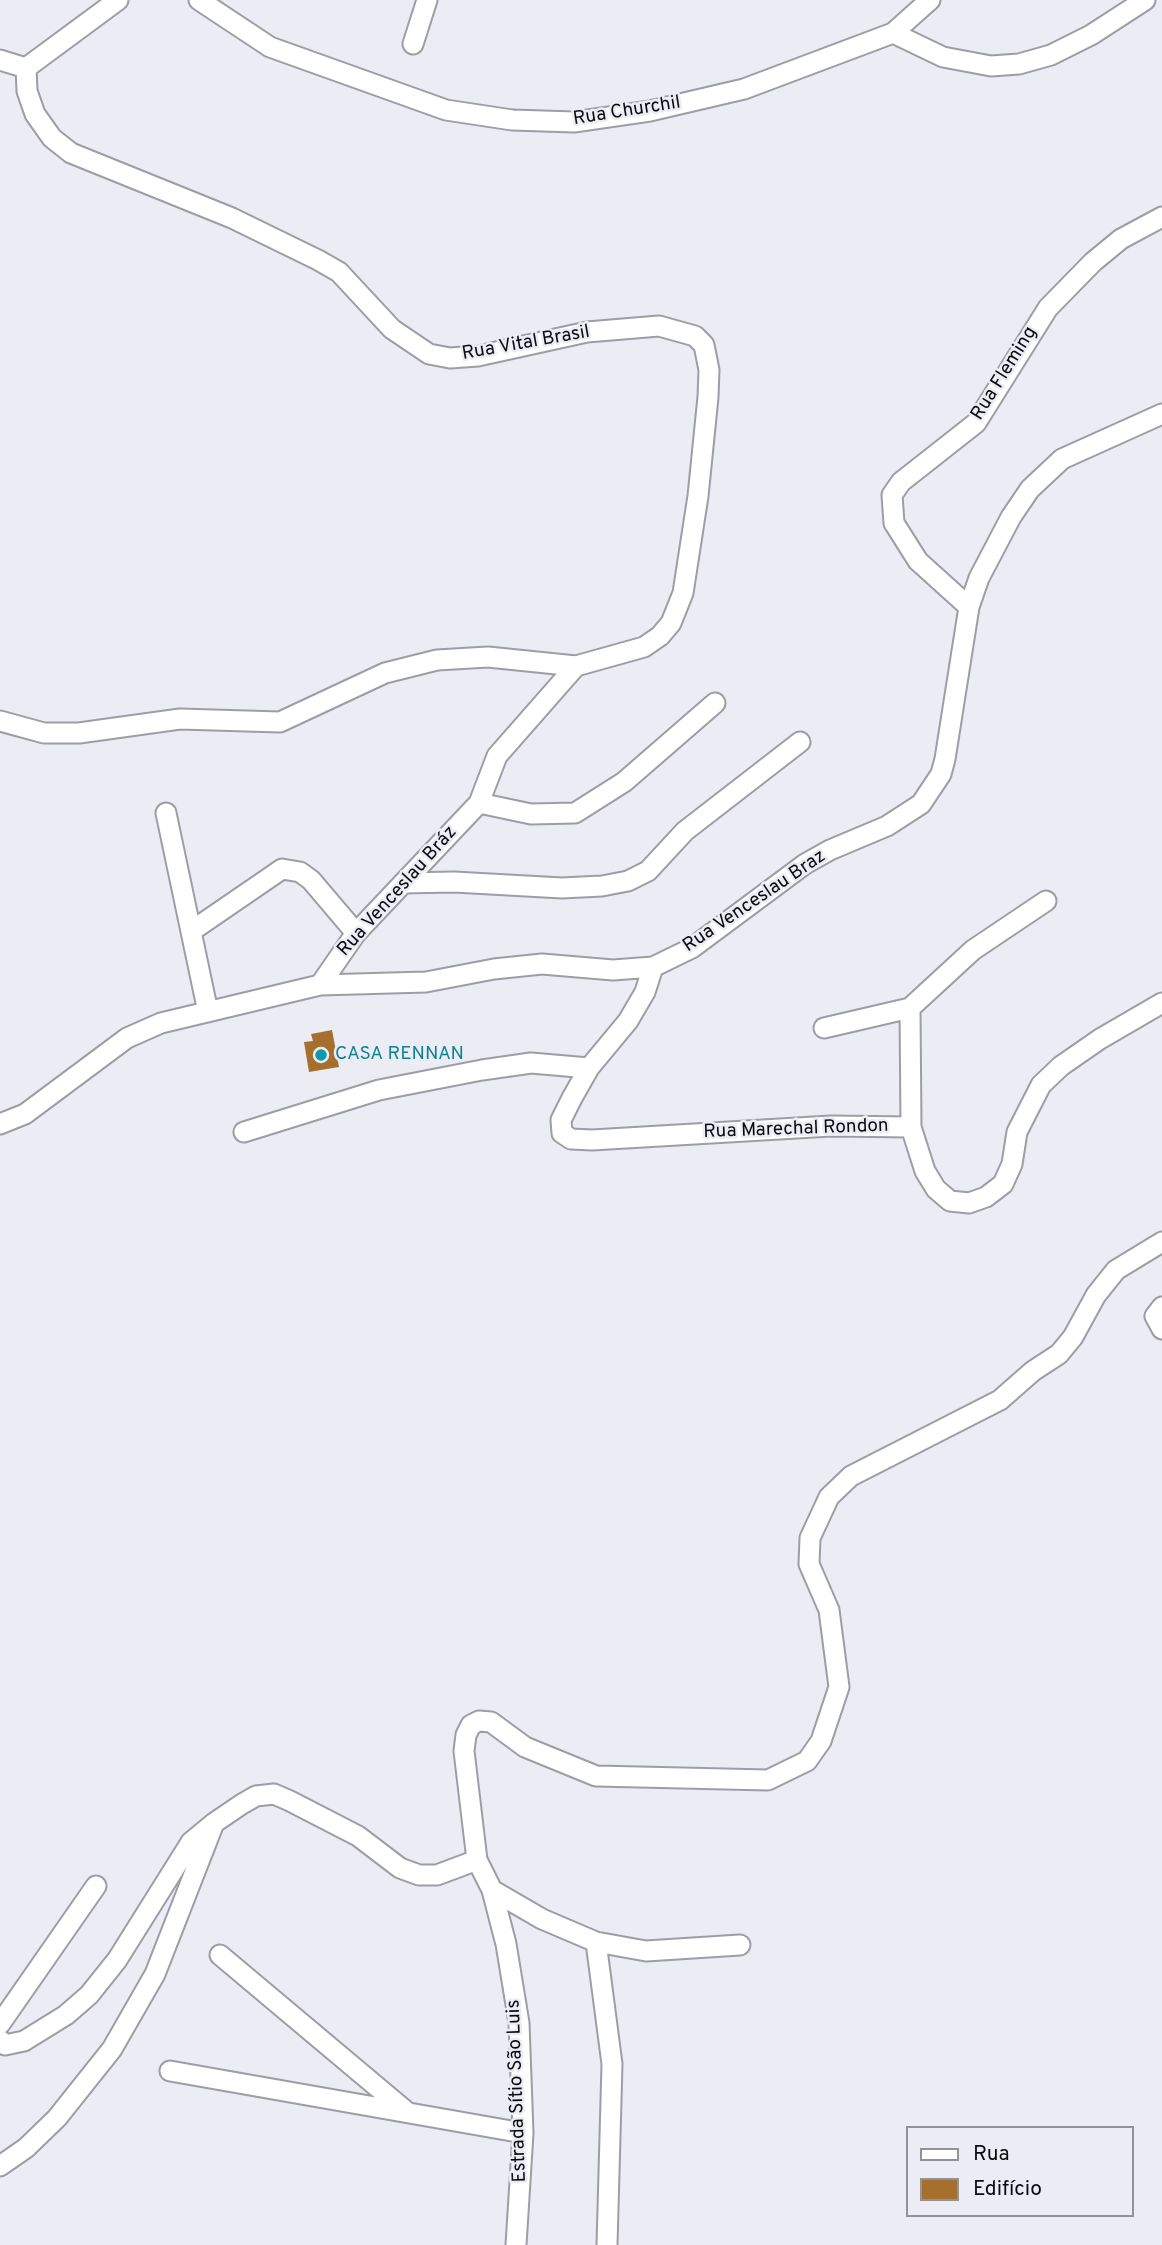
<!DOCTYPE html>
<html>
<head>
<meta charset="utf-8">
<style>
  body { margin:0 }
  #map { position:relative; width:1162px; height:2245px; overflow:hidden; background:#ececf5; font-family:Overpass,sans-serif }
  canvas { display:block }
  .legend { position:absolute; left:906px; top:2126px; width:228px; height:91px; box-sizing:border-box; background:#ececf5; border:2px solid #929299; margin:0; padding:9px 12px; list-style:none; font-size:21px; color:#0b0b0e }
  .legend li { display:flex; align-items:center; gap:14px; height:35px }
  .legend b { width:35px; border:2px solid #929299 }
</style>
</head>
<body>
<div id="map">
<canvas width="1162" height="2245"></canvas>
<ul class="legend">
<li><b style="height:9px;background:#fff"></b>Rua</li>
<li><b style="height:19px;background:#a5702e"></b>Edifício</li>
</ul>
</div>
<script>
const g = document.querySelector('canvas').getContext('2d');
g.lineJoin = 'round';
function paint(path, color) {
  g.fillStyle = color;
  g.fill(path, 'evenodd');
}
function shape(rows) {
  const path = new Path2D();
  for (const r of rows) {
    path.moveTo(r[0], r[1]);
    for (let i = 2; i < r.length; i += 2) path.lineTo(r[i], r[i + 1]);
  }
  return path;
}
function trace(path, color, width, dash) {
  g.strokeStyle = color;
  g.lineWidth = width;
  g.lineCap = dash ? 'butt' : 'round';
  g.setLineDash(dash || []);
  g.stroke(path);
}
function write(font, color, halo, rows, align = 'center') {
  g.font = font + ' Overpass,sans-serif';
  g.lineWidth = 5;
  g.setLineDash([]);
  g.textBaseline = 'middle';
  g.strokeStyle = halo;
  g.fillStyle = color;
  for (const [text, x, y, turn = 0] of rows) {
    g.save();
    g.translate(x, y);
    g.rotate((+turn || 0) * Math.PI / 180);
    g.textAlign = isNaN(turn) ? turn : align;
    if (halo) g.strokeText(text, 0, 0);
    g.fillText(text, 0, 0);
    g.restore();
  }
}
paint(shape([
  [332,1030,339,1067,309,1072,304,1042,313,1041,311,1034]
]), '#a5702e');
const minor = shape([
  [199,0,270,47,446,110,512,120,574,122,650,111,744,89,893,33,930,0],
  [893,33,943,57,991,66,1019,64,1051,55,1091,35,1145,0],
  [413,44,427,0],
  [0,60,26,68],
  [26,68,118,0],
  [969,607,918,561,894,523,892,495,901,482,976,423,1048,308,1093,262,1121,239,1162,217],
  [0,721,44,733,79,733,180,719,280,722,385,673,437,660,488,657,576,666,644,647,660,636,671,623,683,593,698,496,708,397,709,370,704,345,695,336,659,326,587,332,478,356,450,358,429,354,392,329,339,272,318,260,232,218,71,153,52,138,35,114,27,91,26,68],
  [479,803,531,814,575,813,624,782,715,703],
  [166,813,208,1012],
  [403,883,454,882,562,888,602,886,628,881,648,871,685,831,800,742],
  [193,930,282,869,300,872,311,880,356,933],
  [653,967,645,992,628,1021,589,1068,572,1098,561,1120,562,1133,571,1139,592,1140,831,1126,911,1127,925,1171,936,1189,950,1201,969,1203,986,1197,1003,1184,1012,1164,1017,1132,1041,1085,1061,1066,1100,1039,1162,1003],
  [320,985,356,933,479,803,497,756,576,666],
  [910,1008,911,1127],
  [824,1028,910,1008,973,950,1046,901],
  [0,1124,25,1114,127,1038,161,1023,320,985,426,982,494,969,542,964,613,970,653,967,692,948,805,864,830,850,887,826,921,804,941,774,945,759,969,607,979,578,1011,517,1030,489,1062,459,1162,414],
  [244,1132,379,1090,482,1070,531,1063,589,1068],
  [1162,1307,1155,1316,1162,1329],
  [492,1890,542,1919,596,1942,646,1951,740,1945],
  [596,1942,612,2064,607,2245],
  [220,1955,407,2112],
  [0,2024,96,1886],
  [0,2040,5,2045,24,2041,66,2015,89,1995,117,1960,191,1842,214,1823],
  [170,2071,523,2133],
  [0,2166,26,2148,57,2118,112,2049,155,1974,214,1823,242,1804,256,1796,274,1794,290,1801,358,1836,400,1868,419,1875,437,1875,477,1860],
  [516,2245,523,2133,519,2023,506,1944,492,1890,477,1860,464,1751,466,1735,471,1725,479,1721,491,1722,525,1747,596,1776,768,1780,807,1761,821,1741,839,1687,829,1610,809,1564,810,1538,829,1497,851,1476,1000,1400,1033,1371,1059,1354,1073,1337,1096,1295,1116,1270,1162,1242]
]);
trace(minor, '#9d9da5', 23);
trace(minor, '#fff', 19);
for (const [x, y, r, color] of [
  [321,1055,7,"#0f9aa8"]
]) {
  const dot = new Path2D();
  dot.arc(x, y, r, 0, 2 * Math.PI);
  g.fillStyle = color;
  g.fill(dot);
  trace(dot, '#ececf5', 2.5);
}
write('19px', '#0b0b0e', '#ececf5', [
  ["Rua Churchil",627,112,-9],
  ["Rua Vital Brasil",526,344,-10],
  ["Rua Fleming",1005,374,-58],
  ["Rua Venceslau Bráz",398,892,-48],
  ["Rua Venceslau Braz",755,902,-34],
  ["Rua Marechal Rondon",796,1130,-2],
  ["Estrada Sítio São Luis",518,2091,-92]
]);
write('19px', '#0d838f', '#ececf5', [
  ["CASA RENNAN",335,1055]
], 'left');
</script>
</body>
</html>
